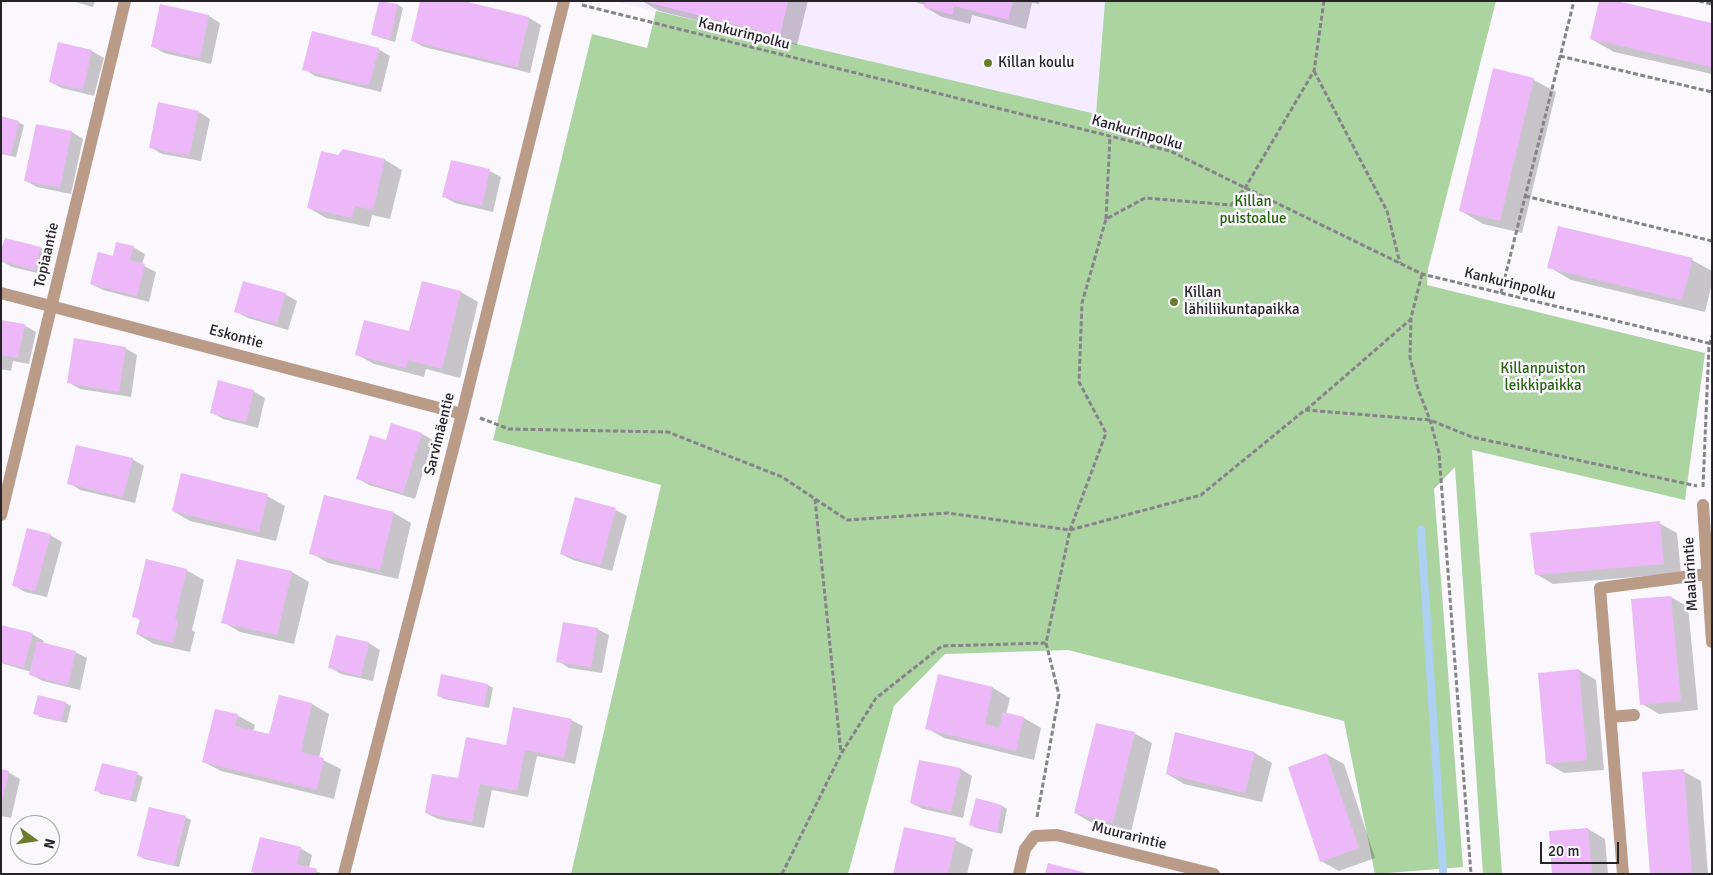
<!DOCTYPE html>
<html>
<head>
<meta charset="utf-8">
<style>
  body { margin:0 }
  #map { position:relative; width:1713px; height:875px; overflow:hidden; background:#faf7fd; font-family:Signika,sans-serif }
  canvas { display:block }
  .frame { position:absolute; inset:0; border:2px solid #262329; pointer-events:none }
  .north { position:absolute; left:10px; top:815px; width:50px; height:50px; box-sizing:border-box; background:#faf7fd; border:1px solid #a5a2a8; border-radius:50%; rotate:104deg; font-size:14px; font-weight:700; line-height:20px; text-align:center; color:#262329 }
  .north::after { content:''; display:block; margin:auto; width:18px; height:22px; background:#6b7d2c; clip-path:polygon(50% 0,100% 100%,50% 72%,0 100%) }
  .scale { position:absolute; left:1540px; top:842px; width:79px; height:22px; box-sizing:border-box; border:2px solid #262329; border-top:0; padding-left:6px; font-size:15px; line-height:18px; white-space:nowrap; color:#262329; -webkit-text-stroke:4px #faf7fd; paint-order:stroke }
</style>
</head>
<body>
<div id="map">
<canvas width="1713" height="875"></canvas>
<div class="frame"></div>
<div class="north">N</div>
<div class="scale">20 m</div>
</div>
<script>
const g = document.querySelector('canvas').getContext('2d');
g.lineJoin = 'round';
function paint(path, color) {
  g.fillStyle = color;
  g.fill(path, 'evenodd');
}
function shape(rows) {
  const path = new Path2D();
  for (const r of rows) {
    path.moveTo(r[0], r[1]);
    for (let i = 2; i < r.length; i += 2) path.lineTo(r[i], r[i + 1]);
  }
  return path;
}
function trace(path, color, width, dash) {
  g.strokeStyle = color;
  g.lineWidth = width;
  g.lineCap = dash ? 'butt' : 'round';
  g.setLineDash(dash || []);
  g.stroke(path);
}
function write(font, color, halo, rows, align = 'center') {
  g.font = font + ' Signika,sans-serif';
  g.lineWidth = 5;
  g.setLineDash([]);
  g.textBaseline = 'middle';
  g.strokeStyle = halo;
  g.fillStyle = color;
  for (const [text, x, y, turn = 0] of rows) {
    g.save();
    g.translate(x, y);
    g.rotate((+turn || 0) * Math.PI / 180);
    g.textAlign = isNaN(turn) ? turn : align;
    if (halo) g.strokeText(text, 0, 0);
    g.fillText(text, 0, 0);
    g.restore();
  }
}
paint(shape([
  [612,1,1105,1,1096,114,656,11]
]), '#f5ecff');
paint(shape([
  [1105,1,1496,1,1428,269,1427,285,1705,353,1685,500,1472,450,1502,874,1483,874,1455,467,1434,489,1463,867,1375,874,1344,721,1068,650,945,654,894,706,848,874,571,874,661,485,493,440,592,34,647,48,656,11,1096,114]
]), '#abd4a0');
paint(shape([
  [72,1,95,1,93,7],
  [380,1,398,5,403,8,395,42,378,37,372,34],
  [459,1,529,18,541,25,530,73,424,47,413,41],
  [642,1,808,1,797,45,659,11],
  [912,1,1021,2,1040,1,1039,4,1032,3,1026,29,972,15,970,24,942,17,925,7,925,5],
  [161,6,209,16,220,23,211,64,164,53,152,46],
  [1712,24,1712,74,1614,52,1591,39],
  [59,44,92,51,104,58,94,96,62,88,50,82],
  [378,49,390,56,381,92,315,76,304,69],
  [1494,70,1534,80,1556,92,1522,233,1483,224,1461,211],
  [199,112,210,119,201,161,162,154,150,147],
  [1,118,18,122,24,125,16,157,1,154],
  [37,125,72,132,83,139,71,194,37,187,26,181],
  [344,150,385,160,402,170,390,219,372,215,369,227,326,218,309,208,339,156],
  [490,171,501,177,493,212,455,203,444,197],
  [133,247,145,254,142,265,156,272,149,302,103,290,91,284,114,258],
  [41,248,52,255,46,275,12,267,1,261],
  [1692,260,1712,271,1712,283,1705,312,1571,280,1549,267],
  [461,292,478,302,460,378,426,369,424,377,374,364,356,354,410,333],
  [285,294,297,301,288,330,248,318,236,312],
  [1,321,24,325,36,332,29,364,13,361,11,371,1,369],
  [125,348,137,355,131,397,80,389,68,382],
  [253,391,265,398,258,428,223,419,211,412],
  [422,434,433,440,415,499,369,485,357,478,387,442],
  [132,459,144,466,135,503,80,490,69,483],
  [267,496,285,506,276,541,190,521,173,511],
  [325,497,394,513,411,523,398,579,328,563,311,553],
  [616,510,627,516,612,571,573,560,561,554],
  [1659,523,1677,533,1681,573,1553,584,1536,574],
  [50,535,62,542,47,597,25,592,13,585],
  [186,570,204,580,192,630,195,632,190,652,154,644,137,634,140,620,133,616],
  [292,572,309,582,294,644,240,632,223,622],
  [1671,597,1688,607,1698,710,1659,714,1642,704],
  [597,629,609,635,602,673,569,668,558,661],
  [1,631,32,634,44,641,43,644,75,652,87,658,80,690,43,681,31,675,31,672,1,663],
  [369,643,380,650,373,681,341,674,329,667],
  [1579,670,1596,680,1604,770,1564,773,1547,763],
  [939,675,993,688,1010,698,1006,714,1024,718,1041,728,1034,760,944,738,926,728],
  [442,676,488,685,493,688,489,708,444,699,439,696],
  [280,697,312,704,329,714,319,758,341,769,334,799,221,771,204,762,237,715,255,725,253,732,270,736],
  [66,703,71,706,67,723,40,717,35,713],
  [571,720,583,726,575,764,537,756,528,797,492,790,484,828,438,819,426,813,459,780,507,747],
  [1134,733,1152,743,1131,832,1092,823,1075,813],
  [1255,753,1272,763,1262,802,1184,784,1167,774],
  [1326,754,1344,764,1375,858,1339,871,1321,861],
  [961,769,972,776,963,818,923,809,911,803],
  [1,770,8,772,20,779,11,818,1,816],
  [1683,771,1701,781,1708,874,1651,874],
  [137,774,143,777,136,802,101,794,96,790],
  [977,800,1002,806,1007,809,1002,834,976,828,971,825],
  [185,817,191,820,179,867,144,859,138,855],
  [1588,829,1605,839,1608,874,1554,874],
  [955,840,973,849,967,874,895,874],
  [300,848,312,855,309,868,323,874,257,874,252,871]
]), '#0003');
trace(shape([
  [1421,530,1443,871]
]), '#add0f3', 8);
paint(shape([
  [379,1,398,4,390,39,371,35],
  [420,1,464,1,529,17,518,67,411,41],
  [642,1,788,1,780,36],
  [925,1,1013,1,1008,20,954,6,953,15,924,7],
  [1599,1,1617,1,1712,23,1712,67,1590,39],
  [160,4,209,15,200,58,151,47],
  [312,31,379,48,369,86,302,70],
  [58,42,92,50,83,90,49,82],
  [1493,68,1534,78,1500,221,1459,211],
  [158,102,199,111,189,156,149,148],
  [1,116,19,121,11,155,1,153],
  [36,124,72,131,60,188,24,181],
  [343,149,385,159,373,210,355,206,352,218,307,208,321,151,338,155],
  [451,160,490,169,482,206,442,197],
  [1558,226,1693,258,1682,300,1547,268],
  [5,238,41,247,35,270,1,261,1,250],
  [116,242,134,246,130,260,145,264,137,296,90,284,98,252,113,256],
  [243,281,286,293,277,324,234,312],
  [422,281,461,291,442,369,408,360,406,368,355,355,364,320,409,331],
  [1,320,25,324,18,358,1,355],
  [74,338,126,347,119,392,67,383],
  [218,380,254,390,246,422,210,413],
  [391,423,422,433,403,493,356,479,370,435,386,440],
  [76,445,133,458,123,497,67,484],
  [181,473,268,494,259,532,172,511],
  [324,495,394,512,380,570,309,554],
  [575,497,616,508,601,565,560,554],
  [1660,521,1664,564,1535,575,1530,533],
  [27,528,51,534,35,591,12,586],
  [146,559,187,569,175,619,178,620,173,643,136,634,140,619,132,617],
  [237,559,292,571,277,635,221,623],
  [1671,596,1681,701,1640,705,1631,599],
  [563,622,598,628,591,667,556,662],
  [1,625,33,633,24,668,1,662],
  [336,635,369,642,361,676,328,668],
  [37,641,76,651,68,685,29,675],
  [1579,669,1587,760,1546,764,1538,673],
  [441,674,488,684,484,706,437,696],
  [938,674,993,687,985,724,999,728,1003,712,1024,717,1016,751,925,729],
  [38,695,66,702,61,721,33,714],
  [279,695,312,703,301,752,324,758,317,790,202,762,215,709,238,714,235,726,269,734],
  [513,707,572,719,564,758,525,750,517,791,480,784,472,822,425,813,432,774,458,778,466,737,506,745],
  [1096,723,1135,732,1113,823,1074,813],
  [1175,732,1255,752,1245,793,1166,774],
  [1326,753,1359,848,1320,862,1288,767],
  [919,760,961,768,951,812,910,803],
  [102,763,138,772,130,800,94,791],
  [1,769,9,771,2,801,1,800],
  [1684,769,1692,873,1650,874,1642,772],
  [976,798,1002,805,997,832,969,825],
  [149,807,186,816,174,865,137,856],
  [904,827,956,838,948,874,893,874],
  [1588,828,1592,874,1552,874,1549,831],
  [260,837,301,847,297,864,317,869,315,874,259,874,251,872],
  [1048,863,1086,873,1086,874,1045,874]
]), '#ecb8f7');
trace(shape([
  [1699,1,1712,4],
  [582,5,1170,151,1422,274,1712,344],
  [1560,56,1712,92],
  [1314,71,1387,211,1400,263],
  [1525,196,1712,241],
  [1106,219,1110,136],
  [1422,274,1411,318,1410,358,1418,389,1430,420,1439,453,1471,874],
  [1501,293,1574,1],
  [1306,410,1411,319],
  [480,418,509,429,668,432,782,477,847,520,948,513,1070,530,1201,495,1305,410,1430,420,1472,437,1697,486],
  [1703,487,1709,345,1712,336],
  [815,499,841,753],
  [1037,817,1059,695,1046,643,1070,530,1106,433,1079,382,1082,303,1106,219,1145,198,1231,205,1245,188,1314,71,1324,1],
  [782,874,841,754,876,698,942,646,1046,643]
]), '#868389', 3, [5, 2.5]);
trace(shape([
  [1,293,462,414],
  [1703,505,1712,642],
  [1,515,125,1],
  [1610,717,1634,715],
  [344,874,462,414,564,1],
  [1019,874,1025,849,1035,836,1057,835,1214,874],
  [1623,874,1600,588,1707,574]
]), '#b99b87', 12);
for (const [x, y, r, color] of [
  [988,63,5,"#6b7d2c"],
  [1174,302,5,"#6b7d2c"]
]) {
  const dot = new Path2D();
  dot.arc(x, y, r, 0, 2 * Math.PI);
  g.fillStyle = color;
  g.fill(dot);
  trace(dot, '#faf7fd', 2);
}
write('15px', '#262329', '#faf7fd', [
  ["Kankurinpolku",744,34,14],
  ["Kankurinpolku",1137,133,16],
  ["Topiaantie",47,255,-77],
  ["Kankurinpolku",1510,284,14],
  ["Eskontie",236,337,15],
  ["Sarvimäentie",440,434,-76],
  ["Maalarintie",1691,574,-93],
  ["Muurarintie",1129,836,14]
]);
write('15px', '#262329', '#faf7fd', [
  ["Killan koulu",998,63],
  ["Killan",1184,293],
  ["lähiliikuntapaikka",1184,310]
], 'left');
write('15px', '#26630d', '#faf7fd', [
  ["Killan",1253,202],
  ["puistoalue",1253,219],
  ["Killanpuiston",1543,369],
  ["leikkipaikka",1543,386]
]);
</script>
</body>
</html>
